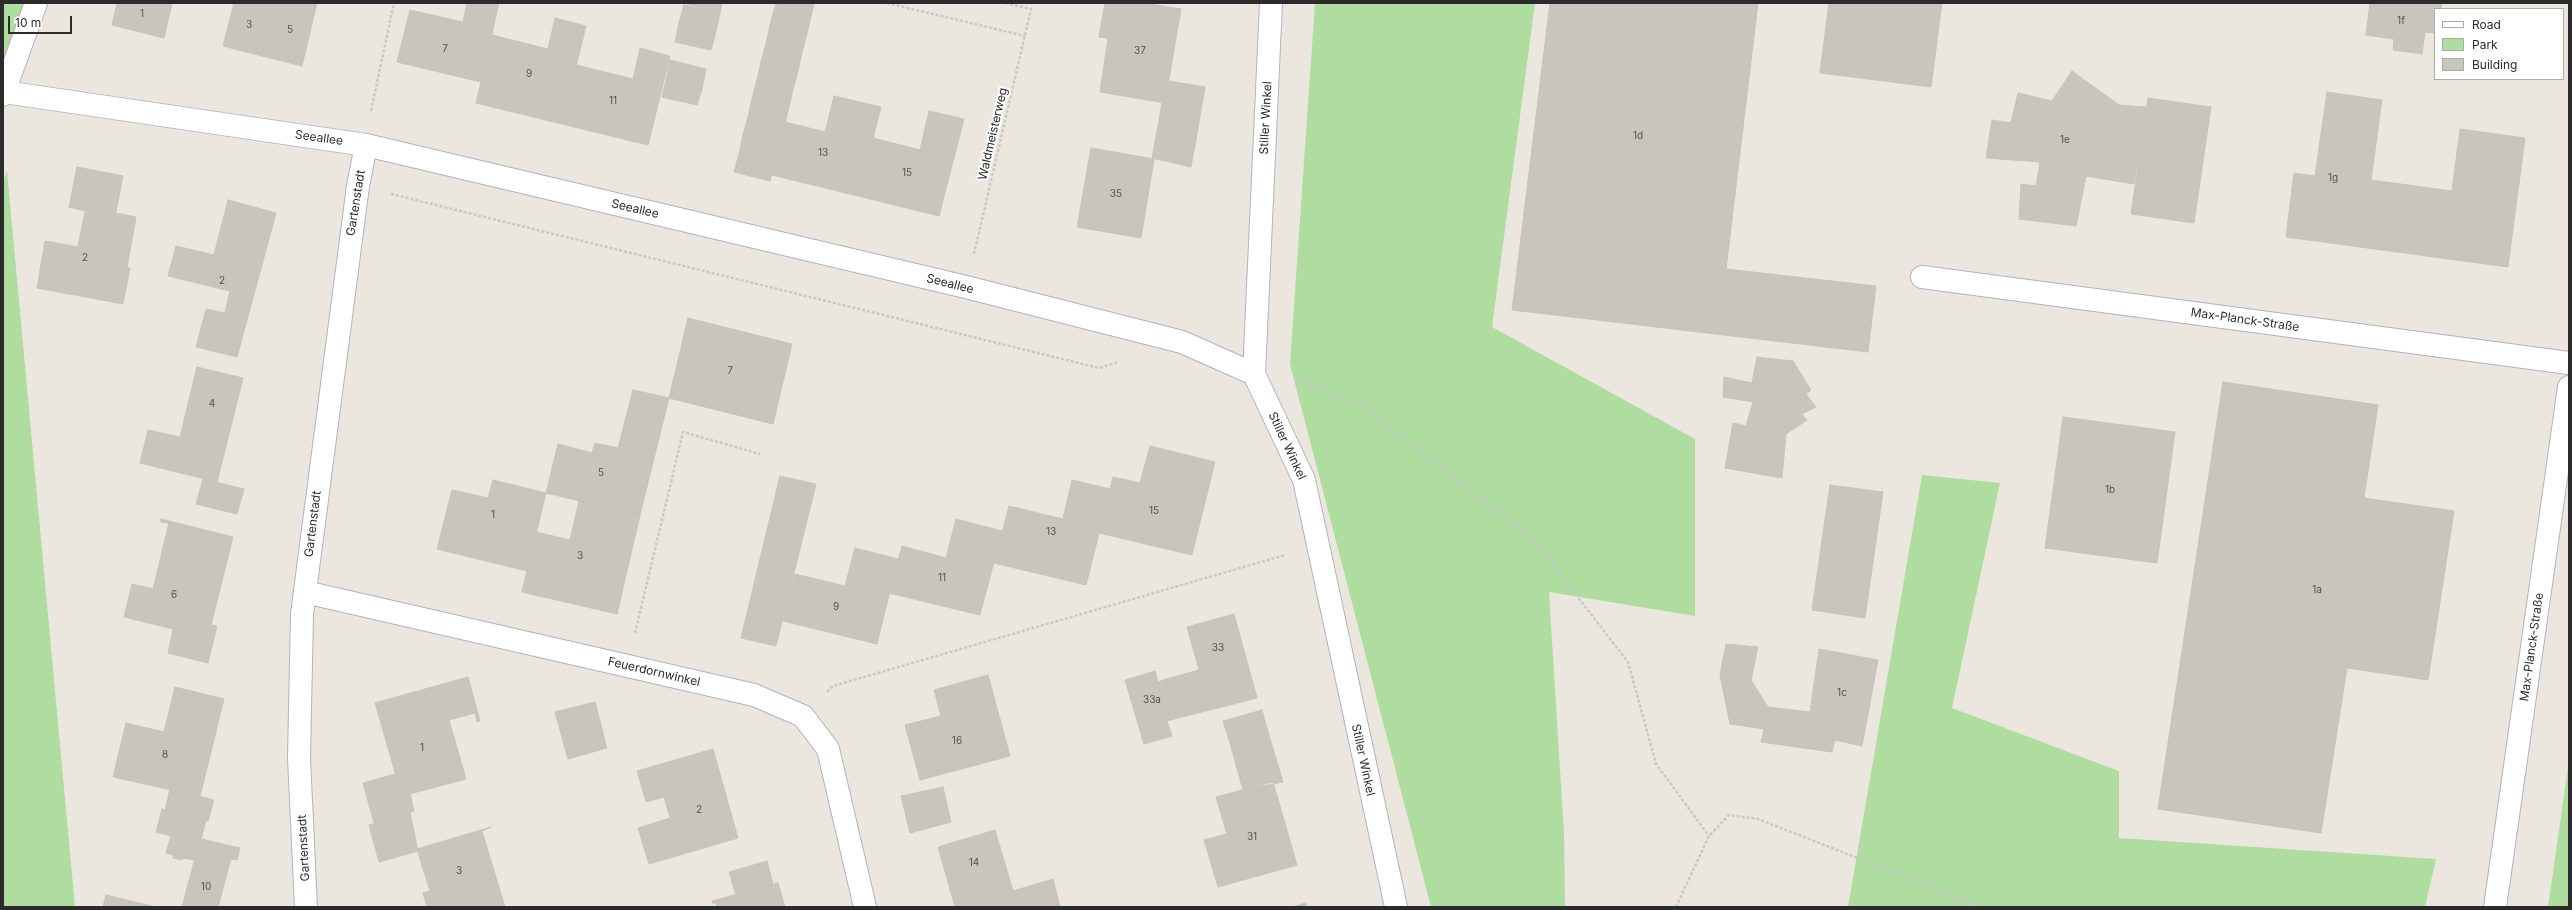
<!DOCTYPE html>
<html>
<head>
<meta charset="utf-8">
<style>
  body { margin:0 }
  #map { position:relative; width:2572px; height:910px; overflow:hidden; background:#ebe7de; font-family:Inter,sans-serif }
  canvas { display:block }
  .frame { position:absolute; inset:0; border:4px solid #2b2b2b; pointer-events:none }
  .legend { position:absolute; left:2434px; top:8px; width:130px; height:72px; box-sizing:border-box; background:#fff; border:1px solid #aaa; margin:0; padding:5px 7px; list-style:none; font-size:12px; color:#2b2b2b }
  .legend li { display:flex; align-items:center; gap:8px; height:20px }
  .legend b { width:20px; border:1px solid #aaa }
  .scale { position:absolute; left:8px; top:16px; width:64px; height:18px; box-sizing:border-box; border:2px solid #2b2b2b; border-top:0; padding-left:5px; font-size:12px; line-height:14px; white-space:nowrap; color:#2b2b2b; -webkit-text-stroke:3px #fff; paint-order:stroke }
</style>
</head>
<body>
<div id="map">
<canvas width="2572" height="910"></canvas>
<div class="frame"></div>
<ul class="legend">
<li><b style="height:5px;background:#fff"></b>Road</li>
<li><b style="height:11px;background:#aedd9f"></b>Park</li>
<li><b style="height:11px;background:#c7c5bc"></b>Building</li>
</ul>
<div class="scale">10 m</div>
</div>
<script>
const g = document.querySelector('canvas').getContext('2d');
g.lineJoin = 'round';
function paint(path, color) {
  g.fillStyle = color;
  g.fill(path, 'evenodd');
}
function shape(rows) {
  const path = new Path2D();
  for (const r of rows) {
    path.moveTo(r[0], r[1]);
    for (let i = 2; i < r.length; i += 2) path.lineTo(r[i], r[i + 1]);
  }
  return path;
}
function trace(path, color, width, dash) {
  g.strokeStyle = color;
  g.lineWidth = width;
  g.lineCap = dash ? 'butt' : 'round';
  g.setLineDash(dash || []);
  g.stroke(path);
}
function write(font, color, halo, rows, align = 'center') {
  g.font = font + ' Inter,sans-serif';
  g.lineWidth = 4;
  g.setLineDash([]);
  g.textBaseline = 'middle';
  g.strokeStyle = halo;
  g.fillStyle = color;
  for (const [text, x, y, turn = 0] of rows) {
    g.save();
    g.translate(x, y);
    g.rotate((+turn || 0) * Math.PI / 180);
    g.textAlign = isNaN(turn) ? turn : align;
    if (halo) g.strokeText(text, 0, 0);
    g.fillText(text, 0, 0);
    g.restore();
  }
}
paint(shape([
  [3,3,34,3,3,88],
  [1315,3,1535,3,1492,327,1695,439,1695,616,1549,592,1564,833,1565,907,1431,907,1290,364],
  [7,171,75,907,3,907,3,182],
  [1922,475,2000,483,1952,708,2119,771,2119,838,2436,859,2425,907,1848,907],
  [2569,760,2569,907,2548,907]
]), '#aedd9f');
const building = shape([
  [117,3,172,3,164,38,112,25,117,3],
  [234,3,275,3,262,56,223,46,234,3],
  [275,3,317,3,302,66,262,56,275,3],
  [467,3,499,3,481,82,397,62,410,10,463,22,467,3],
  [684,3,722,3,720,13,684,3],
  [776,3,814,3,811,16,775,7,776,3],
  [1105,3,1144,3,1181,9,1165,103,1100,92,1108,38,1099,37,1105,3],
  [1550,3,1758,3,1726,269,1876,286,1868,352,1512,310,1550,3],
  [1829,3,1942,3,1931,87,1820,73,1829,3],
  [2370,3,2442,3,2441,9,2435,9,2435,33,2425,32,2422,54,2393,50,2394,39,2366,35,2370,3],
  [684,5,720,13,716,32,679,23,684,5],
  [775,7,811,16,807,34,770,25,775,7],
  [555,18,586,26,562,124,476,103,492,35,548,49,555,18],
  [679,23,716,32,711,50,675,42,679,23],
  [770,25,807,34,802,52,766,44,770,25],
  [766,44,802,52,798,71,761,62,766,44],
  [640,48,670,56,648,145,562,124,576,65,633,79,640,48],
  [670,60,706,69,702,89,666,80,670,60],
  [761,62,798,71,793,89,757,80,761,62],
  [2072,71,2119,105,2146,107,2134,184,2086,176,2076,226,2019,219,2021,184,2036,186,2040,162,1986,158,1992,120,2011,123,2018,93,2052,101,2072,71],
  [666,80,702,89,697,105,662,97,666,80],
  [757,80,793,89,789,108,752,99,757,80],
  [1169,81,1205,87,1198,128,1159,121,1162,102,1165,103,1169,81],
  [2327,92,2382,100,2371,180,2452,191,2460,129,2525,138,2508,267,2286,237,2294,173,2315,176,2327,92],
  [834,96,881,107,858,196,772,175,785,122,825,132,834,96],
  [2148,98,2211,107,2194,223,2131,214,2148,98],
  [752,99,789,108,784,126,748,117,752,99],
  [929,111,964,119,939,216,858,196,873,138,920,150,929,111],
  [748,117,784,126,780,144,743,135,748,117],
  [1159,121,1198,128,1191,167,1152,158,1159,121],
  [743,135,780,144,775,162,739,154,743,135],
  [1091,148,1154,159,1141,238,1077,227,1091,148],
  [739,154,775,162,770,181,734,172,739,154],
  [77,167,123,176,116,212,86,207,85,211,69,207,77,167],
  [228,200,276,213,237,357,196,347,206,309,225,313,230,291,168,276,176,246,214,255,228,200],
  [86,207,136,217,127,268,130,268,123,304,37,288,45,241,78,247,86,207],
  [688,318,792,344,773,424,669,398,688,318],
  [1757,357,1793,361,1811,390,1806,394,1816,407,1802,414,1807,420,1786,434,1782,478,1725,468,1733,423,1746,426,1753,402,1723,397,1724,377,1752,383,1757,357],
  [197,367,243,378,217,482,140,463,148,430,180,437,197,367],
  [2223,382,2378,405,2364,498,2454,511,2428,680,2347,668,2321,833,2158,809,2223,382],
  [633,390,669,398,640,515,546,493,558,444,592,453,595,443,618,448,633,390],
  [2063,417,2175,432,2157,563,2045,548,2063,417],
  [1150,446,1215,462,1192,555,1099,533,1113,477,1140,483,1150,446],
  [780,476,816,484,776,646,741,638,780,476],
  [203,479,244,489,237,514,196,504,203,479],
  [493,480,546,493,527,571,437,549,452,490,488,498,493,480],
  [1072,480,1110,489,1086,585,994,563,1009,506,1063,519,1072,480],
  [1830,485,1883,492,1865,618,1812,610,1830,485],
  [579,501,640,515,617,614,522,592,536,532,570,540,579,501],
  [161,519,233,537,211,625,217,626,208,663,168,653,173,629,124,617,132,584,153,589,169,523,161,522,161,519],
  [956,519,1002,531,980,615,889,593,902,546,946,558,956,519],
  [855,548,898,559,877,644,783,621,795,574,845,586,855,548],
  [1234,614,1257,698,1178,718,1166,679,1199,670,1187,627,1234,614],
  [1726,644,1758,647,1751,680,1768,707,1810,712,1819,649,1878,660,1862,746,1835,740,1832,752,1761,742,1764,729,1730,724,1720,675,1726,644],
  [1155,671,1158,682,1166,679,1178,718,1167,721,1172,736,1144,744,1125,680,1155,671],
  [988,675,1010,756,920,780,905,725,941,716,934,690,988,675],
  [468,677,480,721,477,722,475,713,449,720,466,779,402,796,375,703,468,677],
  [175,687,224,699,200,796,113,777,126,723,164,732,175,687],
  [595,702,607,748,568,759,555,712,595,702],
  [1262,710,1268,732,1230,743,1223,721,1262,710],
  [1268,732,1283,782,1243,790,1230,743,1268,732],
  [713,749,738,838,649,864,638,828,670,818,664,797,646,802,637,771,713,749],
  [395,774,402,796,410,793,414,811,374,823,363,783,395,774],
  [1273,782,1297,865,1218,887,1204,840,1227,834,1216,797,1273,782],
  [943,787,951,822,910,833,901,796,943,787],
  [170,789,214,800,208,821,165,810,170,789],
  [162,809,206,820,201,839,240,848,237,860,231,859,229,866,195,858,194,860,183,858,182,860,173,858,173,855,166,853,171,836,156,832,162,809],
  [410,813,418,851,379,862,369,825,410,813],
  [491,827,482,831,505,907,427,907,423,893,430,891,417,849,491,827],
  [995,830,1013,891,1053,879,1060,907,955,907,938,847,995,830],
  [195,858,229,866,218,907,182,907,195,858],
  [767,861,773,884,736,895,729,872,767,861],
  [778,883,785,907,717,907,716,902,713,904,712,901,778,883],
  [106,895,156,907,103,907,106,895],
  [1306,903,1307,907,1292,907,1306,903]
]);
paint(building, '#c7c5bc');
trace(building, '#c6c3b8', 1);
const street = shape([
  [1271,3,1254,374,1304,480,1396,907],
  [4,92,366,145,966,287,1182,342,1254,374],
  [3,95,36,3],
  [1922,277,2569,363],
  [305,592,754,695,803,716,828,749,865,907],
  [306,907,299,758,302,614,358,186,366,145],
  [2495,907,2569,387]
]);
trace(street, '#b1b2bd', 24);
trace(shape([
  [887,3,1025,36],
  [371,111,394,3],
  [391,194,1099,368,1118,362],
  [974,254,1031,9,1006,3],
  [1294,378,1362,405,1533,539,1628,662,1656,764,1709,836],
  [635,633,683,432,760,454],
  [827,692,833,686,1285,555],
  [1676,907,1709,836,1729,815,1758,819,1982,907],
  [1943,907,1972,903]
]), '#c8c8c8', 2.5, [3, 2]);
trace(street, '#fff', 22);
write('10px', '#52524f', null, [
  ["1",142,14],
  ["1f",2401,21],
  ["3",249,25],
  ["5",290,30],
  ["7",445,49],
  ["37",1140,51],
  ["9",529,74],
  ["11",613,101],
  ["1d",1638,136],
  ["1e",2065,140],
  ["13",823,153],
  ["15",907,173],
  ["1g",2333,178],
  ["35",1116,194],
  ["2",85,258],
  ["2",222,281],
  ["7",730,371],
  ["4",212,404],
  ["5",601,473],
  ["1b",2110,490],
  ["15",1154,511],
  ["1",493,515],
  ["13",1051,532],
  ["3",580,556],
  ["11",942,578],
  ["1a",2317,590],
  ["6",174,595],
  ["9",836,607],
  ["33",1218,648],
  ["1c",1842,693],
  ["33a",1152,700],
  ["16",957,741],
  ["1",422,748],
  ["8",165,755],
  ["2",699,810],
  ["31",1252,837],
  ["14",974,863],
  ["3",459,871],
  ["10",206,887]
]);
write('12px', '#2b2b2b', '#fff', [
  ["Stiller Winkel",1266,118,-87],
  ["Waldmeisterweg",993,134,-77],
  ["Seeallee",319,138,8],
  ["Gartenstadt",356,203,-81],
  ["Seeallee",635,209,13],
  ["Seeallee",950,284,14],
  ["Max-Planck-Straße",2245,320,8],
  ["Stiller Winkel",1287,446,65],
  ["Gartenstadt",313,524,-83],
  ["Max-Planck-Straße",2532,647,-82],
  ["Feuerdornwinkel",654,672,13],
  ["Stiller Winkel",1363,760,78],
  ["Gartenstadt",304,848,-93]
]);
</script>
</body>
</html>
